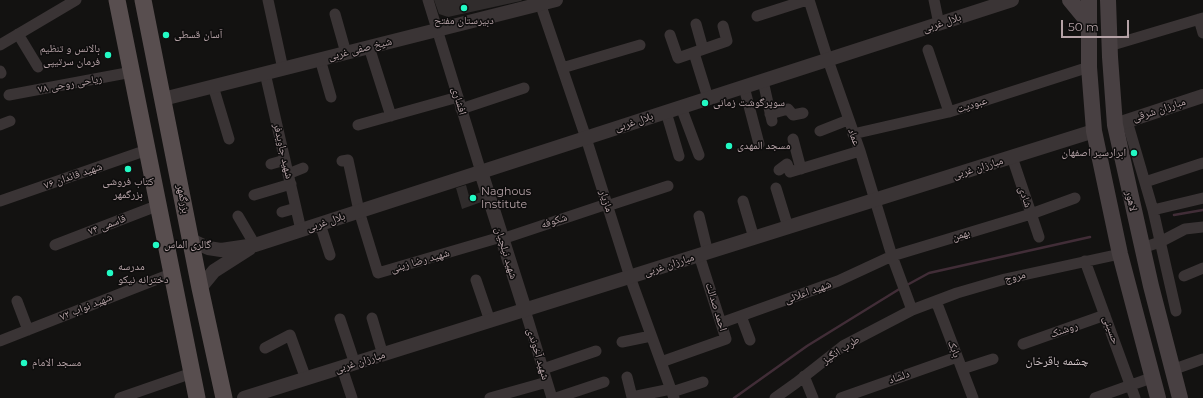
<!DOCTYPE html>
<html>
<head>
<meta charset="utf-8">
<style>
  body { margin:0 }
  #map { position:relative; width:1203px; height:398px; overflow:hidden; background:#131211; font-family:Montserrat,sans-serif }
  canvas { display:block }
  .scale { position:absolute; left:1061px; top:20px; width:68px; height:18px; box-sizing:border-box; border:2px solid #b5a2a6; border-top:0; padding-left:5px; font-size:12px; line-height:14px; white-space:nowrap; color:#b5a2a6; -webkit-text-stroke:3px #0e0d0d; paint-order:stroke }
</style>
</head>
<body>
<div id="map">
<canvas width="1203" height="398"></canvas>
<div class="scale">50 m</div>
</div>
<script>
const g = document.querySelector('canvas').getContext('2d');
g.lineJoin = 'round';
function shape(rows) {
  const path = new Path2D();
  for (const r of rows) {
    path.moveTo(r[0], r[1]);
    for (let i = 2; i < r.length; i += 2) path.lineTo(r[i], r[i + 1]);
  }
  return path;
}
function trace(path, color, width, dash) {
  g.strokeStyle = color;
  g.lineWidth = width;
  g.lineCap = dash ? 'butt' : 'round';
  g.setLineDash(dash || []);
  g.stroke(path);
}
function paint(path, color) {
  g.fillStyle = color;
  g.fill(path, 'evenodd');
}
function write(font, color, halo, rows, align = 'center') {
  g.font = font + ' Montserrat,"Noto Naskh Arabic",sans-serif';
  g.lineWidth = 3;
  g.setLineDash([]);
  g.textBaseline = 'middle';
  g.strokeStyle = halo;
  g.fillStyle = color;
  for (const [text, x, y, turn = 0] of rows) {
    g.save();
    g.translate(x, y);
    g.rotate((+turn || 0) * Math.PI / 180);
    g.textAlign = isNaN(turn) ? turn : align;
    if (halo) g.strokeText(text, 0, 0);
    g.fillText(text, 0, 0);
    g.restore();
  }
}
trace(shape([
  [1174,215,1203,210],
  [907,285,929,273,1090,237],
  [734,398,807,346,901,288]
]), '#412d37', 2.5);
paint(shape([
  [434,0,522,0,521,1,448,17,439,14],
  [466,185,469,196,485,191,487,200,462,209,456,188]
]), '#302c2c');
trace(shape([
  [268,0,283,69],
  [428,0,481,172],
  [539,0,586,138,630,277,674,398],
  [809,0,828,60,860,151,892,256,912,310],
  [934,0,939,24],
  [335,14,346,53],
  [757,16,807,0],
  [1199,19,1203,33],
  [696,24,703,49],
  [18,34,38,67],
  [670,35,678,58,727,41,723,26],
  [0,45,76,0],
  [1109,46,1203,18],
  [369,47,391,116],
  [928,50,949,112],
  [694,53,708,98],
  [320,59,331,97],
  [562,68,640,45],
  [0,71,1,73],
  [265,73,301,230],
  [763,81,772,121],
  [213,86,229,139],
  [744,87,759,144],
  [9,95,132,72],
  [681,107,699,155],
  [461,109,524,88],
  [666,112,679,156],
  [770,114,788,109,793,115,803,113],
  [1127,121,1153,210,1176,311],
  [0,125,10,121],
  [358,125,458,97],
  [820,131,848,120],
  [853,134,949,112,1089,67],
  [793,139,801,169],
  [1012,157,1039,237],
  [342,161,348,160,359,211,378,273,501,237],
  [271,164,285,160],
  [779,170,787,164,790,172,860,151],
  [288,174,303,168],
  [1145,182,1203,163],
  [776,188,788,227],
  [254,195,291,184],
  [0,201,147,150],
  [743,201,754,238],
  [607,206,668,186],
  [1153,210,1203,198],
  [282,212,296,208],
  [238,216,255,245],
  [699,216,708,253],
  [320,224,330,255],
  [502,239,607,204],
  [55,245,159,205],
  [1142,248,1160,242,1185,229,1203,227],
  [1085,261,1135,398],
  [1184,276,1203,268],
  [476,280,490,321],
  [17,301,28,330],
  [936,301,973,398],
  [525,310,552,398],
  [741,316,750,340],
  [372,318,383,355],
  [340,319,355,364],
  [721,323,838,281,892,256,1031,214,1075,198],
  [0,341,173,273],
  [622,342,651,336],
  [1023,344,1105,315],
  [265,348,290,335,306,379],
  [661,362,726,339,699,255],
  [342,368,352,398],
  [543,369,596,351],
  [962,369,993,359],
  [1172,370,1203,359],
  [804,376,813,398],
  [627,377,632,397,671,389],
  [672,392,703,382],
  [120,398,192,373],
  [490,398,547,382],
  [556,398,604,382],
  [775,398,796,383,843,346,912,310,957,293,1005,279,1120,254],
  [841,398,957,357],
  [1095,398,1151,378]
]), '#3a3435', 11);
trace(shape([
  [163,99,556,0],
  [1115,125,1203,96],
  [481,172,525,310],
  [191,240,208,248,221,250,255,245,1012,0],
  [200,288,214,271,250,248],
  [244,398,1094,131]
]), '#3a3435', 14);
trace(shape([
  [1070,0,1089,23],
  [1089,0,1089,67,1094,131,1120,254,1158,398],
  [1108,0,1110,57,1115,125,1151,286,1180,398]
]), '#484042', 16);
trace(shape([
  [117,0,197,398],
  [143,0,200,288,224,398]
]), '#584e4f', 17);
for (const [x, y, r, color] of [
  [464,8,4,"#22fac4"],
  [166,35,4,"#22fac4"],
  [108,55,4,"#22fac4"],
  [705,103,4,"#22fac4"],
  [729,146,4,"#22fac4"],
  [1134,153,4,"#22fac4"],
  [128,169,4,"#22fac4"],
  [473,198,4,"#22fac4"],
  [156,245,4,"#22fac4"],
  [110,273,4,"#22fac4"],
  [24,363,4,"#22fac4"]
]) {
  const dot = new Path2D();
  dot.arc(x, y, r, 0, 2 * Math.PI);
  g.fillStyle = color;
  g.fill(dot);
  trace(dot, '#0e0d0d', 1.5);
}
write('11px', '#b5a2a6', '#0e0d0d', [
  ["دبیرستان مفتح",464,21,"center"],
  ["آسان قسطی",174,35],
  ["بالانس و تنظیم",100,49,"right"],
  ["فرمان سرتیپی",100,62,"right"],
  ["سوپرگوشت زمانی",713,103],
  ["مسجد المهدی",737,146],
  ["ابرارسیر اصفهان",1126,153,"right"],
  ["کتاب فروشی",128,182,"center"],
  ["بزرگمهر",128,195,"center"],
  ["Naghous",481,192],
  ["Institute",481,205],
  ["گالری الماس",164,245],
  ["مدرسه",118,267],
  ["دخترانه نیکو",118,280],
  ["مسجد الامام",32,363]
], 'left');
write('11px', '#b5a2a6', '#0e0d0d', [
  ["بلال غربی",942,23,-18],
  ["شیخ صفی غربی",360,49,-14],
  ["ریاحی روحی ۷۸",70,84,-10],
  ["افشاری",459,101,74],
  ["عبودیت",972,105,-18],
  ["مبارزان شرقی",1159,110,-18],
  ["بلال غربی",634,122,-18],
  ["عماد",854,137,70],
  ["شهید جاویدفر",283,151,77],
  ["مبارزان غربی",978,168,-17],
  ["شهید قائدان ۷۶",73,176,-19],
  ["شادی",1025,197,72],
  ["بزرگمهر",183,199,79],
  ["مازیار",606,201,72],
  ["لاهور",1131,201,77],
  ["شکوفه",554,221,-18],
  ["بلال غربی",326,222,-18],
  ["قاسمی ۷۴",107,225,-21],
  ["بهمن",961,235,-17],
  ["شهید نیلچیان",506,253,73],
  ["شهید رضا زینی",420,261,-16],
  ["مبارزان غربی",669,265,-18],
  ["مروج",1015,277,-13],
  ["شهید اعلائی",808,292,-20],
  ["شهید نواب ۷۲",86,307,-22],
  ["احمد صدالت",716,307,73],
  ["روشنک",1064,330,-19],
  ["حسینی",1111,330,70],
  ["بابک",954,349,69],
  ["طرب انگیز",841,350,-33],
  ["شهید آخوندی",538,354,73],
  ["مبارزان غربی",360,362,-17],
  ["دلشاد",899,377,-20]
]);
write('12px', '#d0c3c6', '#0e0d0d', [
  ["چشمه باقرخان",1057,361]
]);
</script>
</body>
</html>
